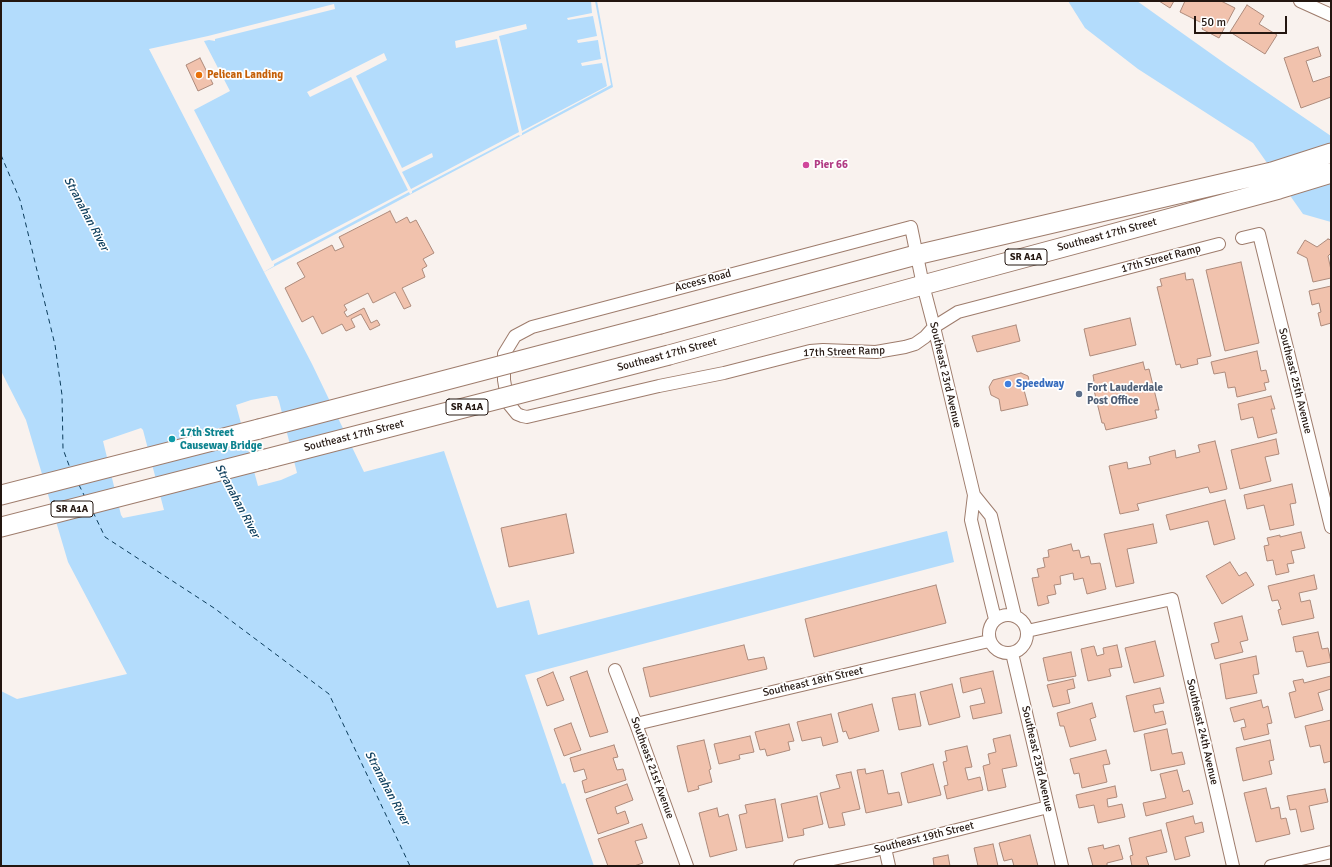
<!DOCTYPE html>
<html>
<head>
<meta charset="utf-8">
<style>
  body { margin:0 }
  #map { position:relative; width:1332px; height:867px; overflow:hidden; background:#f9f2ee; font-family:Signika,sans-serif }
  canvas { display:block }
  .frame { position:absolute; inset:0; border:2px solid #231610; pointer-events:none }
  .scale { position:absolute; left:1194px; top:16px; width:93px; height:18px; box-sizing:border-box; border:2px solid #231610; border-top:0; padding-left:5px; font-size:12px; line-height:14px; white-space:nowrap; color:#231610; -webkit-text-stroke:3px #fff; paint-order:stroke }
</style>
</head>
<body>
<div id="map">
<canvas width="1332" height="867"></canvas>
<div class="frame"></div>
<div class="scale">50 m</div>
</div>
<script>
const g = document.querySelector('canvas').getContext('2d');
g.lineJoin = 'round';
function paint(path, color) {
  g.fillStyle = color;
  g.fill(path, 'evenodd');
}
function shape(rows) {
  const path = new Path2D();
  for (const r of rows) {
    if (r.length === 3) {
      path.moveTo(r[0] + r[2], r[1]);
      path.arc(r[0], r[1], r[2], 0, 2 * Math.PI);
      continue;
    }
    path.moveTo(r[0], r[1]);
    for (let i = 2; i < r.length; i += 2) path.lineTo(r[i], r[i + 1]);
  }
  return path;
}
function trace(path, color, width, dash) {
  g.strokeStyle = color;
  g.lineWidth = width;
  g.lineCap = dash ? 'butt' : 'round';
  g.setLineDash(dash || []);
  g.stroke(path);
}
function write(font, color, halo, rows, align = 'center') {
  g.font = font + ' Signika,sans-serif';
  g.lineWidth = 3.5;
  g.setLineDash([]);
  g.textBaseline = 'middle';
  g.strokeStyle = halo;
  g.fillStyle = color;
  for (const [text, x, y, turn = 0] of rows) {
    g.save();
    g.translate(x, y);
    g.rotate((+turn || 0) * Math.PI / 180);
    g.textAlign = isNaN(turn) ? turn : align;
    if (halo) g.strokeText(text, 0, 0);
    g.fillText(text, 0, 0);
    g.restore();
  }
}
paint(shape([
  [1,1,597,1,613,87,264,272,312,364,364,472,444,451,497,608,529,600,538,635,947,531,954,562,525,675,562,784,565,783,594,866,1,866,1,691,17,699,127,674,68,562,26,420,1,371],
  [1068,1,1137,1,1227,65,1331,136,1331,222,1303,214,1253,143,1138,69,1085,28]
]), '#b3dcfc');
paint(shape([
  [591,1,595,1,611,85,522,133,522,135,520,136,519,135,412,191,412,193,410,194,409,192,274,264,274,266,264,272,149,49,208,36,334,4,335,9,215,39,215,41,209,40,204,41,230,91,194,110,272,261,408,190,351,77,310,97,307,92,384,53,387,60,356,76,402,168,432,153,433,157,402,172,411,189,519,132,497,39,456,48,455,41,526,24,527,29,499,36,522,131,607,86,602,63,582,66,581,63,601,59,598,40,578,43,577,40,597,36,593,16,568,20,567,18,592,13],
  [272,396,277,396,279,401,297,473,281,480,258,486,236,405,251,400],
  [141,428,143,430,164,510,123,518,121,515,103,441]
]), '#f9f2ee');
trace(shape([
  [1,155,20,200,55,345,62,395,63,449,70,468],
  [79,485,85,497],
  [93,512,105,537,214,608,329,694,410,866]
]), '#0c3d5c', 1, [5, 4]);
const building = shape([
  [1159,1,1174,1,1170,8,1159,1],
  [1185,1,1221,1,1235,8,1219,38,1202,29,1204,24,1180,12,1185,1],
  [1247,5,1264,16,1259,24,1277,35,1265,54,1230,32,1247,5],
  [1318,47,1321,56,1306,61,1313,82,1331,76,1331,97,1301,108,1284,58,1318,47],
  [200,58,213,84,198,91,186,65,200,58],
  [390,211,396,223,407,217,410,223,416,220,434,253,423,259,427,266,422,269,425,277,402,288,411,306,404,309,395,292,373,303,368,293,344,305,347,310,344,312,347,317,364,308,371,323,377,320,380,325,370,330,361,314,351,319,355,327,346,331,342,324,322,334,313,316,302,322,285,288,305,277,297,263,332,245,335,251,344,247,339,237,390,211],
  [1328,239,1331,240,1331,253,1328,256,1331,270,1331,278,1313,282,1307,258,1297,253,1305,240,1317,247,1328,239],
  [1241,262,1259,343,1225,351,1206,270,1241,262],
  [1185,273,1186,280,1193,279,1211,356,1197,359,1198,364,1181,368,1180,364,1176,365,1157,287,1162,286,1160,279,1185,273],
  [1331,286,1331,323,1321,326,1318,313,1321,312,1319,303,1312,305,1309,291,1331,286],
  [1130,318,1136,345,1090,356,1084,329,1130,318],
  [1016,325,1020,341,977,352,972,336,1016,325],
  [1257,351,1261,371,1266,370,1269,382,1264,383,1266,390,1237,397,1235,387,1228,388,1225,372,1214,374,1211,362,1257,351],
  [1143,362,1145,370,1149,369,1159,410,1155,410,1157,418,1106,430,1104,423,1102,423,1092,382,1094,381,1093,375,1143,362],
  [1021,373,1028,376,1030,384,1024,390,1028,405,1001,411,999,399,991,395,989,387,993,380,1021,373],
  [1271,396,1275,409,1271,409,1277,433,1258,438,1253,417,1241,420,1238,404,1271,396],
  [1276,439,1279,454,1265,457,1271,481,1240,489,1231,450,1276,439],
  [1215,441,1227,489,1210,493,1208,487,1137,504,1139,510,1120,514,1109,466,1127,462,1128,469,1151,464,1149,457,1175,450,1176,458,1200,452,1198,445,1215,441],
  [1292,484,1296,503,1290,504,1294,525,1270,530,1264,505,1247,509,1244,495,1292,484],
  [1225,500,1235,539,1214,545,1208,521,1170,530,1166,515,1225,500],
  [566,514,574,553,509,567,501,528,566,514],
  [1153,524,1157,543,1127,549,1134,583,1116,587,1104,534,1153,524],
  [1301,532,1305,548,1291,551,1294,563,1287,564,1289,572,1276,575,1273,560,1267,561,1264,546,1269,545,1267,538,1280,535,1280,537,1301,532],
  [1071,544,1073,551,1079,550,1081,558,1089,556,1091,564,1100,563,1106,589,1087,594,1083,578,1074,580,1073,573,1060,576,1061,584,1054,585,1056,594,1047,596,1049,603,1038,606,1032,578,1039,577,1037,569,1045,567,1043,558,1049,557,1048,550,1071,544],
  [1230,562,1239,576,1246,572,1254,585,1222,604,1206,576,1230,562],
  [1314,575,1317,589,1299,593,1301,602,1310,600,1314,618,1282,625,1278,610,1281,609,1278,600,1272,601,1268,586,1314,575],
  [936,585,946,623,814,657,805,619,936,585],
  [1242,616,1248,640,1240,642,1243,652,1215,659,1211,644,1219,642,1214,623,1242,616],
  [1318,632,1322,649,1328,648,1331,662,1307,667,1303,651,1296,652,1293,637,1318,632],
  [1155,641,1164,676,1134,683,1125,648,1155,641],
  [744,645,748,660,764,657,767,669,650,697,643,668,744,645],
  [1117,645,1122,667,1109,669,1111,676,1088,681,1081,649,1094,646,1097,656,1104,654,1103,648,1117,645],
  [1071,652,1076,676,1048,681,1043,658,1071,652],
  [1256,656,1259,674,1253,675,1257,693,1226,699,1220,664,1256,656],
  [587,671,608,732,590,737,570,677,587,671],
  [993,671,1002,713,973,719,970,706,985,703,981,688,963,693,960,678,993,671],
  [553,672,564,700,547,706,537,679,553,672],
  [1331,676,1331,689,1318,693,1323,710,1295,718,1289,693,1296,691,1293,681,1303,679,1304,683,1331,676],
  [1073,679,1075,688,1067,690,1070,703,1053,707,1047,685,1073,679],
  [952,684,960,717,929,725,920,692,952,684],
  [1160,688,1164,703,1153,705,1155,713,1163,711,1166,724,1134,732,1126,696,1160,688],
  [915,694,921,726,899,730,892,698,915,694],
  [1261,700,1263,708,1268,706,1272,723,1267,724,1269,734,1244,740,1241,728,1246,727,1244,719,1234,722,1230,708,1261,700],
  [1092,703,1096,717,1090,719,1096,740,1070,747,1064,726,1060,726,1057,713,1092,703],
  [872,704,879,731,849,739,846,731,843,732,838,713,872,704],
  [831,714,838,742,823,746,821,737,802,741,797,722,831,714],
  [1331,720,1331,761,1324,763,1320,745,1310,747,1305,726,1331,720],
  [571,723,581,750,564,756,554,729,571,723],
  [789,724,794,741,788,742,790,750,767,756,765,749,760,750,755,732,789,724],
  [1167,729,1172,754,1182,752,1185,764,1151,771,1144,734,1167,729],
  [1010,735,1017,766,1002,769,1006,787,988,791,983,766,990,764,988,754,996,752,993,739,1010,735],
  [750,736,754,752,739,755,740,759,719,764,714,744,750,736],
  [704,740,711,769,709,770,712,782,698,786,699,789,688,792,677,746,704,740],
  [1270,740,1274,760,1269,761,1272,774,1243,781,1236,748,1270,740],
  [614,745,618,757,613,758,617,770,623,769,626,780,585,793,582,781,587,779,584,769,574,772,570,758,614,745],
  [967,746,972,767,965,768,968,780,980,777,983,790,947,799,944,786,948,785,943,762,947,761,945,751,967,746],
  [1106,750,1110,764,1103,765,1107,782,1082,788,1079,773,1074,774,1070,759,1106,750],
  [933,764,941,795,908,803,901,773,933,764],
  [865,769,866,774,883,770,888,794,899,792,902,805,866,813,857,770,865,769],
  [1177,770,1183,792,1189,790,1193,804,1146,816,1143,803,1166,798,1160,774,1177,770],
  [851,772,860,809,842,813,845,825,829,828,820,793,840,788,836,775,851,772],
  [627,784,633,800,615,807,617,814,625,811,629,823,598,834,586,799,627,784],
  [1115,786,1117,797,1107,799,1108,807,1122,804,1125,817,1098,823,1094,805,1079,808,1076,795,1115,786],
  [1266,788,1271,809,1279,807,1281,819,1286,818,1290,834,1256,842,1244,793,1266,788],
  [1325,789,1328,802,1309,806,1314,829,1301,832,1296,809,1290,810,1287,796,1325,789],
  [817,796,823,824,803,829,804,835,788,838,781,804,817,796],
  [775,799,783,841,746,848,739,815,747,813,745,805,775,799],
  [717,808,719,817,728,814,737,850,710,857,699,813,717,808],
  [1193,816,1195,824,1202,822,1204,832,1185,837,1190,856,1175,860,1166,823,1193,816],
  [642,824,647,838,635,841,643,863,634,866,608,866,598,839,642,824],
  [1161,830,1167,852,1146,857,1149,866,1132,866,1130,856,1133,855,1129,838,1161,830],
  [1030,835,1038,866,1014,866,1012,859,1004,861,999,843,1030,835],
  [993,844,998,866,978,866,974,848,993,844],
  [1103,845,1104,849,1119,845,1123,859,1107,863,1107,866,1093,866,1088,848,1103,845],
  [948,855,950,866,934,866,933,858,948,855]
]);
paint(building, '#f1c2ad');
trace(building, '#ad8a7b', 1);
const street = shape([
  [1300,1,1331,15],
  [1242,238,1259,234,1331,527],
  [974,495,991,516,1015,616],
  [1008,634,19],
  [995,619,971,520,974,495,934,327,923,285,911,227,532,327,515,336,504,354,504,380,508,403,517,414,522,416,527,417,659,386,724,373,810,351,823,350,876,352,905,347,915,344,925,337,934,327,958,312,1219,244],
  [1027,631,1172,599,1233,866],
  [1012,653,1062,866],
  [615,670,636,724,687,866],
  [636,724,989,641],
  [885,848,889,866],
  [800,866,885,848,1048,807],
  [1271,866,1331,852]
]);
const primary = shape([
  [660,324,916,255,1272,172,1331,153],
  [669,355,923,285,1279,189,1331,173],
  [1,495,259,429],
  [1,527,266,459]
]);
trace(street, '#9e7c6c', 14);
trace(primary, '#9e7c6c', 21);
trace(street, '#fff', 12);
trace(primary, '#fff', 19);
const primaryBridge = shape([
  [259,429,660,324],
  [266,459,669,355]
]);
trace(primaryBridge, '#9e7c6c', 21, []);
trace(primaryBridge, '#fff', 19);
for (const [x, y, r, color] of [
  [199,75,4,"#e8710a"],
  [806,165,4,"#d1479c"],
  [1008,384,4,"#3f7fe0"],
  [1079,394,4,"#5c6f8a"],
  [172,439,4,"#0f9aa8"]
]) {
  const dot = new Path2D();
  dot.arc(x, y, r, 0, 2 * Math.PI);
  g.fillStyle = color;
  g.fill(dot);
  trace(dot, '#fff', 1.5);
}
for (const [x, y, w] of [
  [1026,257,42],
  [467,407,42],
  [72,509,42]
]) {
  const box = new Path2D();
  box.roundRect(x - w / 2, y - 8, w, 16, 3);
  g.fillStyle = '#fff';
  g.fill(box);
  trace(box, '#231610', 1);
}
write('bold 10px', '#231610', null, [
  ["SR A1A",1026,257],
  ["SR A1A",467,407],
  ["SR A1A",72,509]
]);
write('bold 11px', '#c56008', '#fff', [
  ["Pelican Landing",207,75]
], 'left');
write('bold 11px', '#b23c85', '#fff', [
  ["Pier 66",814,165]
], 'left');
write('11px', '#231610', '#fff', [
  ["Southeast 17th Street",1107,235,-15],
  ["17th Street Ramp",1161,259,-15],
  ["Access Road",703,281,-15],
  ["17th Street Ramp",844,352,-2],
  ["Southeast 17th Street",667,355,-15],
  ["Southeast 23rd Avenue",945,375,77],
  ["Southeast 25th Avenue",1295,381,76],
  ["Southeast 17th Street",354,436,-14],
  ["Southeast 18th Street",813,682,-13],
  ["Southeast 24th Avenue",1202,732,77],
  ["Southeast 23rd Avenue",1037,759,77],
  ["Southeast 21st Avenue",652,768,70],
  ["Southeast 19th Street",924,838,-14]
]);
write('bold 11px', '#366cbe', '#fff', [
  ["Speedway",1016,384]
], 'left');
write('bold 11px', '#4e5e75', '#fff', [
  ["Fort Lauderdale",1087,388],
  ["Post Office",1087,401]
], 'left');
write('bold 11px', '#0d838f', '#fff', [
  ["17th Street",180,433],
  ["Causeway Bridge",180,446]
], 'left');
write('italic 12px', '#0c3d5c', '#fff', [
  ["Stranahan River",86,214,62],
  ["Stranahan River",237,501,62],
  ["Stranahan River",387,788,62]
]);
</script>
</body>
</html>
